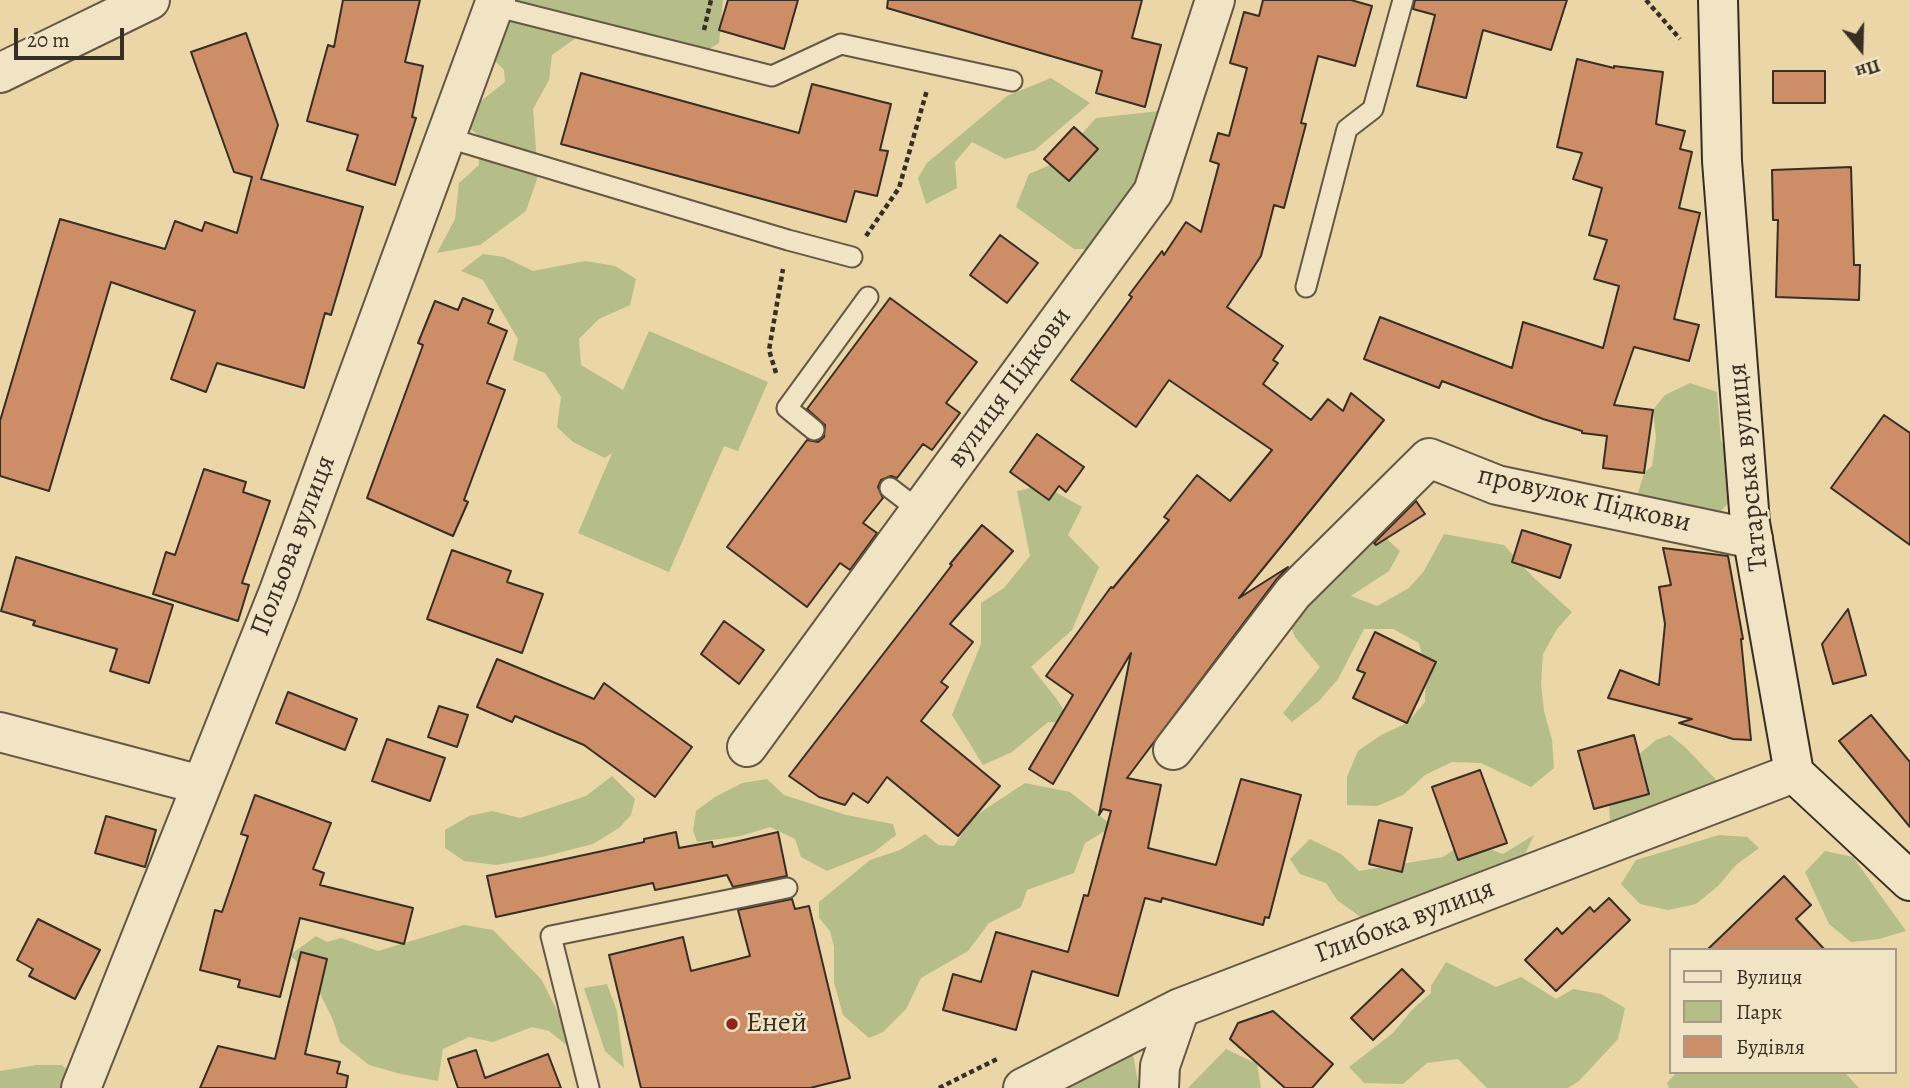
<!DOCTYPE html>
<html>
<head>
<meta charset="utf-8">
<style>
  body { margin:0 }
  #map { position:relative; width:1910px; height:1088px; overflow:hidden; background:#ead6a6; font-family:Alegreya,serif }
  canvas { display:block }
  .legend { position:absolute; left:1669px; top:948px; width:228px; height:126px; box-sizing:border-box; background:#f1e4c5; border:2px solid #a79b85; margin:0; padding:9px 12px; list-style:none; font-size:21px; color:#372e24 }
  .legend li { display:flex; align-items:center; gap:14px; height:35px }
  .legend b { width:35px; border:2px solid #a79b85 }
  .north { position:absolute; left:1826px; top:14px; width:70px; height:70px; -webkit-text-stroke:5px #f1e4c5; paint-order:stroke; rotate:161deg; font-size:19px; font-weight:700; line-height:28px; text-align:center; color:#372e24 }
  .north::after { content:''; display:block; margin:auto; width:24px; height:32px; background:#372e24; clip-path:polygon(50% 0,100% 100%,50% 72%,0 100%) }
  .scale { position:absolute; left:14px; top:28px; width:110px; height:32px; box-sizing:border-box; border:4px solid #372e24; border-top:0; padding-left:9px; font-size:21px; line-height:24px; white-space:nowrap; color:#372e24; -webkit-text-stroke:5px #f1e4c5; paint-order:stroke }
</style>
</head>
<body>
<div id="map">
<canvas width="1910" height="1088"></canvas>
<ul class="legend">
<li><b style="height:9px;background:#f1e4c5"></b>Вулиця</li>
<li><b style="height:19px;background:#b5be88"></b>Парк</li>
<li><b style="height:19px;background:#cd8d66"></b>Будівля</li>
</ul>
<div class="north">Пн</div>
<div class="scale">20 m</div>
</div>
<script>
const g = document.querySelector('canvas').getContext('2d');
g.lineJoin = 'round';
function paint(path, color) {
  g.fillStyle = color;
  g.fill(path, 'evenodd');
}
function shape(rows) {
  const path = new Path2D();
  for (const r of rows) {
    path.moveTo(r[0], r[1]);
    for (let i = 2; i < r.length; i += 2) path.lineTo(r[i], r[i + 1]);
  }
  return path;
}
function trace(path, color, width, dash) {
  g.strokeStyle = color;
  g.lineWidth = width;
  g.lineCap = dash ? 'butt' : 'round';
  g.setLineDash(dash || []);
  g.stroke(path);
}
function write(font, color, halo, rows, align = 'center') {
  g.font = font + ' Alegreya,serif';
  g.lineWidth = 5;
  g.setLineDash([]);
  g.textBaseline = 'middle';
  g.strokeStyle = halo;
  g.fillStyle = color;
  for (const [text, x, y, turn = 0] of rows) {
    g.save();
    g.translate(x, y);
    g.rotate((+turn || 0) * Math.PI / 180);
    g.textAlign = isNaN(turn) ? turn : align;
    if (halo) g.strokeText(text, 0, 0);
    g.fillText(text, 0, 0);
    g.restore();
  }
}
paint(shape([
  [507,0,723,0,719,43,687,62,664,55,645,57,580,35,552,55,549,80,533,109,538,176,526,211,480,245,437,253,455,219,459,183,479,165,478,135,458,119,505,82,504,70,484,50],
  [1051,78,1090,103,1035,150,1005,159,972,142,955,162,957,188,926,204,918,178,927,163,1007,96],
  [1169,110,1111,249,1074,249,1016,207,1029,174,1057,162,1096,118],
  [483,254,504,257,533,271,585,261,615,266,636,279,630,305,599,319,579,339,581,365,623,390,649,331,768,382,738,451,724,446,669,572,578,533,612,453,605,458,573,442,557,427,561,397,545,373,513,360,518,339,483,280,461,271],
  [1690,383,1717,392,1721,440,1732,466,1736,494,1717,516,1636,500,1644,473,1652,466,1656,438,1653,410,1665,395],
  [1043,485,1082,507,1068,535,1099,567,1072,630,1031,667,1056,698,1072,723,1048,722,1012,752,983,765,952,715,981,644,981,603,1004,588,1030,556,1017,491],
  [1384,526,1388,540,1400,551,1389,571,1351,596,1377,606,1409,588,1424,571,1444,534,1504,545,1533,577,1572,612,1557,629,1543,654,1541,683,1544,711,1552,740,1554,768,1531,787,1481,763,1452,762,1425,775,1403,795,1377,806,1347,805,1347,777,1358,751,1381,735,1407,723,1425,702,1426,672,1419,643,1393,629,1364,629,1338,679,1319,701,1292,722,1283,713,1320,667,1295,637,1287,616],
  [1670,735,1686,748,1720,784,1623,838,1610,821,1609,803,1631,761,1656,740],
  [612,776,635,799,631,815,619,828,593,844,542,857,496,865,464,861,445,848,445,830,469,816,492,811,520,818,586,796],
  [767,779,784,795,846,815,893,824,896,835,874,852,827,871,801,857,795,839,770,827,741,836,697,842,693,830,696,811,715,797,742,783],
  [1025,783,1070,792,1109,823,1110,828,1085,843,1074,873,1027,890,1021,907,989,923,968,951,921,978,906,1009,883,1032,869,1038,843,1015,834,982,834,947,830,931,819,918,819,902,870,860,900,850,925,834,938,845,954,846,972,818],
  [1534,835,1518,869,1362,918,1337,900,1326,883,1300,874,1290,859,1310,839,1341,854,1359,871,1443,857,1467,841,1503,854],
  [1719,835,1747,837,1759,848,1736,865,1718,886,1696,904,1668,910,1640,904,1621,884,1636,860],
  [1825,851,1853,857,1906,931,1879,939,1851,942,1829,924,1805,872],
  [464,925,493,930,541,979,561,1018,569,1047,549,1031,532,1027,493,1042,469,1037,443,1049,438,1081,401,1074,369,1065,340,1042,333,1020,312,977,290,955,316,936,327,942,341,938,378,951],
  [1446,962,1496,987,1521,977,1556,999,1573,989,1601,994,1625,1008,1618,1039,1579,1081,1568,1088,1487,1088,1458,1059,1427,1063,1403,1084,1364,1083,1349,1067,1393,1033,1412,1010,1431,993,1431,986],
  [607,984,617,1011,624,1068,605,1051,584,988],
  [1132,1049,1139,1088,1057,1088],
  [1226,1049,1257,1064,1261,1088,1188,1088],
  [36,1065,62,1065,73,1076,78,1088,0,1088,0,1071],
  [1677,1072,1844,1072,1859,1088,1669,1088,1667,1083]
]), '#b5be88');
const building = shape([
  [343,0,420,0,405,62,423,66,412,117,416,118,395,185,347,170,358,135,307,121,328,45,334,47,343,0],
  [728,0,798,0,784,49,719,30,728,0],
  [888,0,1142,0,1132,38,1161,45,1145,107,1096,93,1102,71,887,8,888,0],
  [1263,0,1351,0,1372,6,1355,66,1318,56,1301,123,1306,124,1284,208,1274,205,1261,256,1227,307,1283,346,1273,360,1278,363,1263,384,1311,420,1328,399,1343,411,1351,393,1384,420,1239,598,1288,567,1276,580,1127,778,1161,785,1148,848,1216,865,1241,779,1301,795,1269,918,1265,917,1263,925,1162,898,1161,902,1145,898,1118,996,1032,971,1016,1030,943,1010,953,974,981,982,996,932,1068,952,1084,895,1088,896,1111,811,1103,809,1099,815,1131,653,1053,784,1029,769,1073,695,1046,676,1111,587,1113,588,1169,520,1164,517,1197,475,1230,501,1272,450,1169,380,1136,427,1071,380,1132,297,1129,295,1162,251,1164,255,1186,222,1201,232,1219,164,1210,161,1218,133,1229,136,1247,68,1230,63,1244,12,1259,16,1263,0],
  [1415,0,1567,0,1551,50,1483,30,1466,98,1417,86,1435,15,1413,9,1415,0],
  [246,33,278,125,261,179,363,207,331,315,325,313,304,388,217,363,206,392,171,379,195,311,111,282,49,491,0,476,0,421,60,219,165,249,175,221,202,231,205,222,237,233,252,177,234,172,191,52,246,33],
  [1577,59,1614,68,1614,66,1663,72,1656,124,1685,131,1680,149,1692,152,1679,208,1700,213,1674,319,1699,325,1689,361,1634,347,1614,405,1653,410,1644,473,1603,468,1607,436,1582,433,1582,431,1543,419,1442,381,1439,388,1364,359,1380,317,1512,368,1523,322,1603,348,1619,286,1594,279,1607,240,1589,235,1602,188,1573,179,1582,153,1557,147,1577,59],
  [1773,71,1825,71,1825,103,1773,103,1773,71],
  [581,73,799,133,812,84,891,104,880,150,888,151,877,196,855,191,846,222,561,144,581,73],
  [1074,127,1098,149,1069,181,1044,159,1074,127],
  [1851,167,1854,265,1860,265,1859,300,1776,297,1778,220,1773,220,1772,170,1851,167],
  [1000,235,1038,263,1007,303,970,275,1000,235],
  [463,298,493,310,488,323,507,331,487,383,505,390,464,500,468,502,453,536,367,498,423,345,418,343,435,301,458,310,463,298],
  [890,298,977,362,946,403,960,413,932,450,923,444,897,478,891,476,881,480,878,487,883,498,863,523,877,533,850,570,840,563,807,607,727,547,807,440,818,442,824,437,825,425,807,409,890,298],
  [1884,415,1910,433,1910,545,1831,488,1884,415],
  [1037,434,1084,467,1066,492,1059,486,1049,500,1010,472,1037,434],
  [204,469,246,482,243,492,270,501,242,583,249,585,238,621,153,594,166,552,175,555,204,469],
  [1416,501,1425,514,1376,545,1374,543,1416,501],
  [982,525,1013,551,950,624,973,642,941,682,948,687,921,721,1000,786,958,836,887,777,868,803,853,793,845,805,819,797,789,776,952,565,950,564,982,525],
  [1522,530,1571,545,1560,578,1512,562,1522,530],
  [1663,548,1728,556,1743,639,1741,639,1751,740,1733,739,1679,723,1692,719,1608,698,1620,670,1659,685,1665,624,1659,587,1671,585,1663,548],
  [452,550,511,571,507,582,543,594,522,653,427,619,452,550],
  [16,557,173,605,149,683,110,671,117,649,33,625,35,621,1,611,16,557],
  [1848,609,1866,675,1833,684,1822,644,1848,609],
  [724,621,764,650,739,684,701,654,724,621],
  [1375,632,1436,662,1407,723,1353,698,1365,673,1357,670,1375,632],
  [497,659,594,699,604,683,692,747,655,797,584,745,515,716,512,722,477,707,497,659],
  [288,692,357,719,345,750,276,723,288,692],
  [439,706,468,715,457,747,428,737,439,706],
  [1871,715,1910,762,1910,827,1839,741,1871,715],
  [1634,735,1649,794,1594,809,1578,751,1634,735],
  [387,739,445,758,430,801,372,781,387,739],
  [1480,770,1507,843,1458,860,1432,787,1480,770],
  [255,795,331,823,313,869,324,873,320,885,413,908,404,944,300,918,280,997,238,987,240,980,200,970,215,910,222,912,248,836,241,834,255,795],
  [106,816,156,830,145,867,95,853,106,816],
  [1379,820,1412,828,1402,872,1369,864,1379,820],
  [676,832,679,848,712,842,713,847,778,832,787,876,733,887,727,875,655,890,653,883,496,917,487,876,644,842,644,839,676,832],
  [1784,876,1811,905,1796,919,1825,950,1707,950,1784,876],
  [1609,898,1630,920,1556,991,1525,960,1557,928,1562,934,1590,907,1594,912,1609,898],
  [792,899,795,909,809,906,850,1078,810,1088,641,1088,609,955,683,937,691,971,750,956,738,910,792,899],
  [38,919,100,950,75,999,29,976,33,969,17,960,38,919],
  [301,952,327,959,305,1054,340,1062,337,1073,348,1076,346,1088,200,1088,218,1046,275,1059,301,952],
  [1402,969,1424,991,1373,1040,1351,1018,1402,969],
  [1273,1011,1333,1064,1312,1088,1285,1088,1230,1039,1238,1023,1273,1011],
  [476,1050,485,1078,548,1054,561,1088,458,1088,448,1059,476,1050]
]);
paint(building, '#cd8d66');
trace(building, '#372e24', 2);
const lane = shape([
  [494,6,772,76,841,44,1012,81],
  [445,137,788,240,852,257],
  [1306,287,1347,129,1373,109,1403,0],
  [814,430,787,408,868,297],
  [890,488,920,511],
  [589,1088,551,936,787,888]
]);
const street = shape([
  [0,73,150,0],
  [0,732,201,785],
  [747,747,1153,192,1215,0],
  [1173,750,1293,593,1429,458,1497,485,1753,539],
  [81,1088,279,591,496,0],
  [1023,1088,1180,1008,1794,773],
  [1159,1088,1160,1066,1180,1008]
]);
const secondary = shape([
  [1718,0,1722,161,1750,523,1794,773,1910,881]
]);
trace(lane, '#645844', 23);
trace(street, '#645844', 42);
trace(secondary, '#372e24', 42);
trace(shape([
  [1646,0,1680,39],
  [704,30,711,0],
  [866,236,899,188,927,90],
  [776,373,769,350,783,269],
  [939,1088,997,1059]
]), '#372e24', 4.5, [5, 3.5]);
trace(lane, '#f1e4c5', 19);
trace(street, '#f1e4c5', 38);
trace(secondary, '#f1e4c5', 38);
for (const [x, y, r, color] of [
  [732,1024,7,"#8f2418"]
]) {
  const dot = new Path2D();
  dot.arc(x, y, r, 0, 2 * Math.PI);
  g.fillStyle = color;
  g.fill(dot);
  trace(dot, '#f1e4c5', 2.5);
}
write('28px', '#372e24', '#f1e4c5', [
  ["вулиця Підкови",1010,388,-54],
  ["Татарська вулиця",1749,467,-96],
  ["провулок Підкови",1584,500,13],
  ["Польова вулиця",294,546,-69],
  ["Глибока вулиця",1405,922,-21]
]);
write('28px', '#372e24', '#f1e4c5', [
  ["Еней",746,1024]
], 'left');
</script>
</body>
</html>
